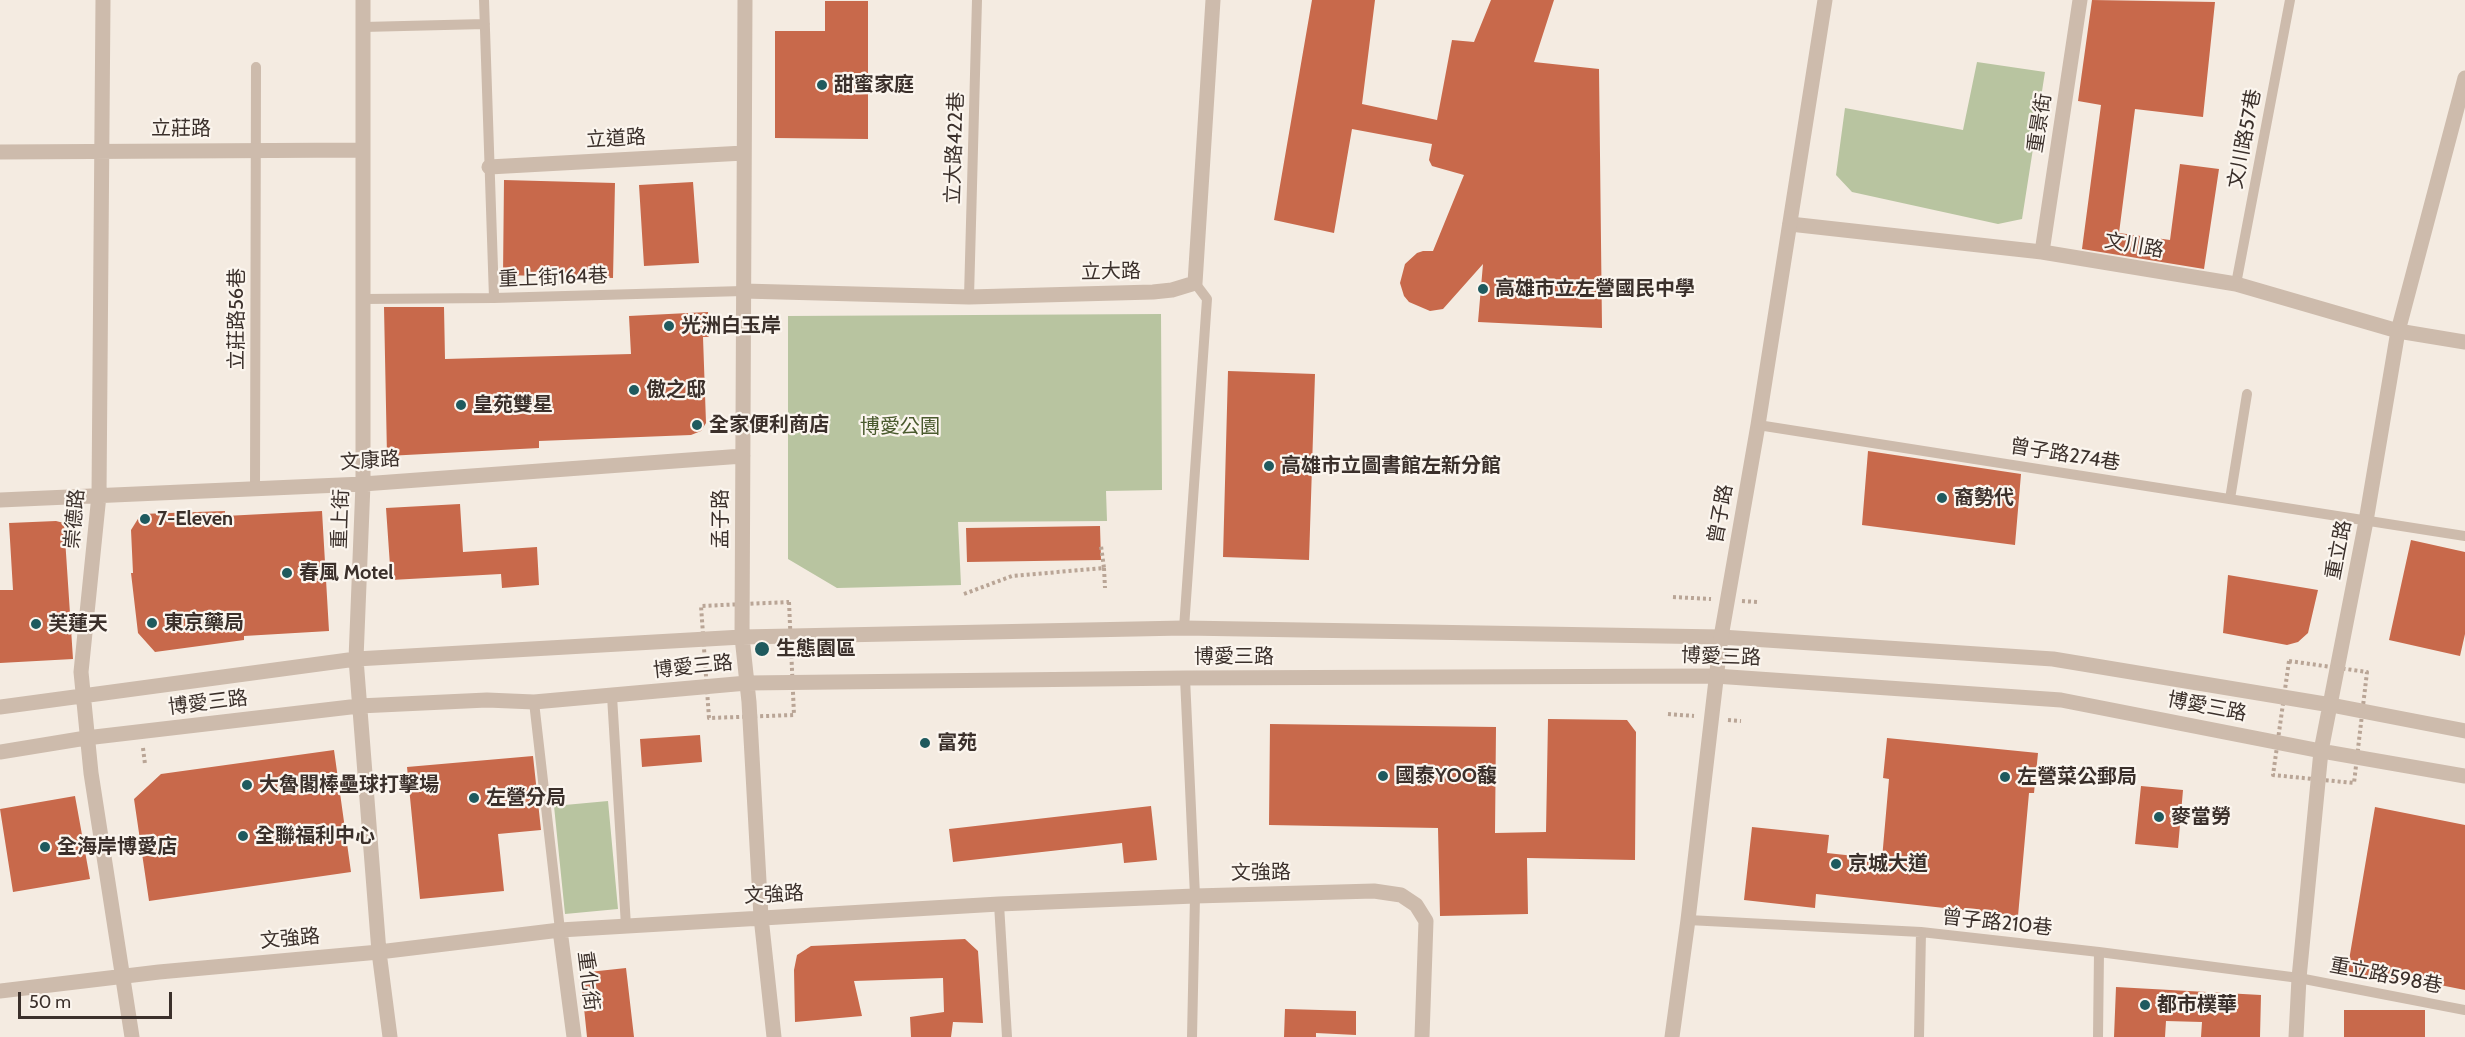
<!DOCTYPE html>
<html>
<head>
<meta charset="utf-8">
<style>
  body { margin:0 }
  #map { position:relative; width:2465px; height:1037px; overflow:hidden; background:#f4ebe1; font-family:Cabin,sans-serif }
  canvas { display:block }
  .scale { position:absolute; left:18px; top:992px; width:154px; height:27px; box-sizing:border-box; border:3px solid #3b302b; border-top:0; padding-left:8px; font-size:18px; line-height:21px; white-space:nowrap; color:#3b302b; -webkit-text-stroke:4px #fbf5ee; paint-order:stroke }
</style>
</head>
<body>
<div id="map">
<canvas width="2465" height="1037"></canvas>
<div class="scale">50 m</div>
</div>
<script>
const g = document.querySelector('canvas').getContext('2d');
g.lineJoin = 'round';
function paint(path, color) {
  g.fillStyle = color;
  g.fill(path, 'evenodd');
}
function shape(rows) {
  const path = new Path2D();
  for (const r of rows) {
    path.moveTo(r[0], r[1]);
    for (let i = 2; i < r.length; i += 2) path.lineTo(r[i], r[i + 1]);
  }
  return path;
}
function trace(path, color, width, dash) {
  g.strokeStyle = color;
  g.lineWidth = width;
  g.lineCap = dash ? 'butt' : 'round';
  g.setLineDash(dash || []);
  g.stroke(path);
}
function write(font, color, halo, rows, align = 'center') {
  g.font = font + ' Cabin,"Noto Sans TC",sans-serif';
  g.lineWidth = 4.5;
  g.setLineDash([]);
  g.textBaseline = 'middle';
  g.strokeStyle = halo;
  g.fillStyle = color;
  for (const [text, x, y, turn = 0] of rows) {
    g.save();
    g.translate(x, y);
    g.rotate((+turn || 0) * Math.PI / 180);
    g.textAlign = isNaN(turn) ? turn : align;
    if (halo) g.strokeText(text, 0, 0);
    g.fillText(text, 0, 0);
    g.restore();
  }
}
paint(shape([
  [1977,62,2045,72,2022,219,1998,224,1852,192,1836,175,1845,108,1963,130],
  [1161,314,1162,490,1106,491,1107,521,958,522,961,585,837,588,788,559,788,316],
  [608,801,618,909,565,914,554,806]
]), '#b8c4a0');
paint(shape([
  [1312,0,1375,0,1362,104,1437,120,1452,40,1474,42,1491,0,1554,0,1534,62,1599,69,1602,328,1478,322,1483,264,1443,309,1430,311,1409,302,1404,296,1400,283,1405,264,1417,253,1423,251,1433,251,1464,175,1432,166,1429,160,1432,144,1352,129,1334,233,1274,220],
  [2092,0,2215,2,2203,117,2135,109,2119,233,2170,240,2180,164,2219,169,2204,269,2082,249,2101,105,2078,101],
  [825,1,868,1,868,139,775,138,775,31,825,31],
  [504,180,615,183,613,278,503,275],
  [693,182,699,263,644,266,639,185],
  [384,307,444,307,445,359,631,354,629,316,708,312,709,337,703,337,706,423,701,431,691,435,539,441,539,448,387,456],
  [1228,371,1315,374,1309,560,1223,557],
  [1868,451,2021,474,2015,545,1862,525],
  [460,504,463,552,537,547,539,585,502,588,501,574,391,580,386,508],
  [225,511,225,516,322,511,329,631,244,636,244,640,155,652,138,633,131,573,133,573,131,530,141,514],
  [56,521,64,523,73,659,0,663,0,590,13,590,9,523],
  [1100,526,1101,560,967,562,966,528],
  [2411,540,2465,552,2465,634,2460,656,2389,640],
  [2228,575,2318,590,2308,633,2298,642,2287,645,2223,633],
  [1548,719,1627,720,1636,732,1635,860,1527,858,1528,914,1440,916,1438,828,1269,825,1270,724,1496,727,1495,833,1546,832],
  [700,735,702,762,642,767,640,739],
  [1887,738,2038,753,2034,793,2029,793,2018,916,1816,894,1815,908,1744,900,1752,827,1829,835,1827,853,1882,859,1889,779,1883,778],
  [334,750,351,872,149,901,134,799,161,774],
  [533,756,541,830,498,834,504,891,420,899,407,767],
  [2141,786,2183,790,2178,848,2135,844],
  [75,796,90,879,13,892,0,809],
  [1151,806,1157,860,1124,863,1122,843,953,862,949,829],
  [2375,807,2465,825,2465,990,2425,982,2425,986,2347,972],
  [965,939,978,951,983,1023,953,1022,951,1037,911,1037,910,1017,944,1012,943,978,854,981,862,1016,795,1022,794,970,797,955,811,946],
  [626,968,634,1037,587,1037,581,979,589,972],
  [2116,987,2261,995,2260,1037,2201,1037,2202,1022,2166,1021,2165,1037,2114,1037],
  [1285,1009,1356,1011,1356,1035,1316,1033,1316,1037,1284,1037],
  [2344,1010,2425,1010,2425,1037,2344,1037]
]), '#c8694b');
trace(shape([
  [1104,568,1105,588],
  [964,594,1012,576,1104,568,1101,546],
  [1673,597,1711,599],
  [1742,601,1757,602],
  [789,602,794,715,709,718,701,606,789,602],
  [2289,661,2367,672,2354,783,2273,775,2289,661],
  [1668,714,1694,716],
  [1728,720,1741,721],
  [143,748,145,764]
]), '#b9a596', 4, [3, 3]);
trace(shape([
  [484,0,494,298],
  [363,27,485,24],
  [2236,284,2290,0],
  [969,297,977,0],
  [363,299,494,298,743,291],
  [1758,425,2465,536],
  [255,488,256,67],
  [2230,499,2247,394],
  [1184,628,1207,299,1195,283],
  [1185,678,1195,896,1192,1037],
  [612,696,626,926],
  [534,702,560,930],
  [999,904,1007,1037],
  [1688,920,1921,932,2099,952,2299,978,2465,1010],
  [1919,1037,1921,932],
  [2098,1037,2099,952]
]), '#cdbbac', 10);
trace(shape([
  [103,0,99,495,81,672,91,773,132,1037],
  [363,0,363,484,356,659,379,952,390,1037],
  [745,0,742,637,749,702,761,917,774,1037],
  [0,152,363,150],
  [489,167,744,153],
  [1790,224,2042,252,2236,284,2398,331,2465,342],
  [2042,252,2080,0],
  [743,291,969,297,1153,292,1172,290,1195,283,1213,0],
  [0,500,363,484,743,456],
  [0,707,356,659,742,637,1184,628,1721,637,2053,659,2331,705,2465,731],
  [0,752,86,738,359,706,487,700,534,702,747,683,1185,678,1715,676,2061,700,2321,751,2465,776],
  [560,930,574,1037],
  [0,991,159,972,379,952,560,930,999,904,1195,896,1374,891,1401,895,1416,905,1426,921,1422,1037],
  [2296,1037,2299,978,2321,751,2366,521,2398,331,2465,78]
]), '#cdbbac', 15);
trace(shape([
  [1672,1037,1688,920,1721,637,1758,425,1825,0]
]), '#cdbbac', 15);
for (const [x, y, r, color] of [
  [822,85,6,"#1f5a5e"],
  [1483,289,6,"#1f5a5e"],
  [669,326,6,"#1f5a5e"],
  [634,390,6,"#1f5a5e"],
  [461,405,6,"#1f5a5e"],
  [697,425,6,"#1f5a5e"],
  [1269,466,6,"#1f5a5e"],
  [1942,498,6,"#1f5a5e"],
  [145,519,6,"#1f5a5e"],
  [287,573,6,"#1f5a5e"],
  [152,623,6,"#1f5a5e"],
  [36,624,6,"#1f5a5e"],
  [762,649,8,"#1f5a5e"],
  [925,743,6,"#1f5a5e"],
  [1383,776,6,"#1f5a5e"],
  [2005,777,6,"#1f5a5e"],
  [247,785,6,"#1f5a5e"],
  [474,798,6,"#1f5a5e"],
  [2159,817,6,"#1f5a5e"],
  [243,836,6,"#1f5a5e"],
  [45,847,6,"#1f5a5e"],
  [1836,864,6,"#1f5a5e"],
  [2145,1005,6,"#1f5a5e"]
]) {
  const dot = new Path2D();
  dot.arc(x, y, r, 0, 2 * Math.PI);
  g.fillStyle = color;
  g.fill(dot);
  trace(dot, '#fbf5ee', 2);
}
write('bold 20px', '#3b302b', '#fbf5ee', [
  ["甜蜜家庭",834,85],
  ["高雄市立左營國民中學",1495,289],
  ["光洲白玉岸",681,326],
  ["傲之邸",646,390],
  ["皇苑雙星",473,405],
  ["全家便利商店",709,425],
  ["高雄市立圖書館左新分館",1281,466],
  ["裔勢代",1954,498],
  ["7-Eleven",157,519],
  ["春風 Motel",299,573],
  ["東京藥局",164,623],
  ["芙蓮天",48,624],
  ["生態園區",776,649],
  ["富苑",937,743],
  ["國泰YOO馥",1395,776],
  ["左營菜公郵局",2017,777],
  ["大魯閣棒壘球打擊場",259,785],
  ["左營分局",486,798],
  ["麥當勞",2171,817],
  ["全聯福利中心",255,836],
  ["全海岸博愛店",57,847],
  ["京城大道",1848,864],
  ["都市樸華",2157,1005]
], 'left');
write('20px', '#3b302b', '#fbf5ee', [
  ["重景街",2040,123,-81],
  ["立莊路",181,129],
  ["立道路",616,139,-3],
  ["文川路57巷",2245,139,-79],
  ["立大路422巷",955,148,-88],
  ["文川路",2134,246,10],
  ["立大路",1111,272,-1],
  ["重上街164巷",553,278,-2],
  ["立莊路56巷",237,319,-90],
  ["曾子路274巷",2065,455,9],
  ["文康路",370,461,-4],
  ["曾子路",1721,514,-80],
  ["崇德路",75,519,-85],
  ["重上街",341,519,-88],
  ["孟子路",721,519,-90],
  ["重立路",2339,550,-79],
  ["博愛三路",1234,657],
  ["博愛三路",1721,657,2],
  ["博愛三路",693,667,-6],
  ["博愛三路",208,703,-7],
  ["博愛三路",2207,707,11],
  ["文強路",1261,873,-1],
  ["文強路",774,895,-3],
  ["曾子路210巷",1997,923,6],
  ["文強路",290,939,-5],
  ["重立路598巷",2386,976,11],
  ["重化街",588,981,83]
]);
write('20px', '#4a5a2e', '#fbf5ee', [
  ["博愛公園",900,427]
]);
</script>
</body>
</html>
